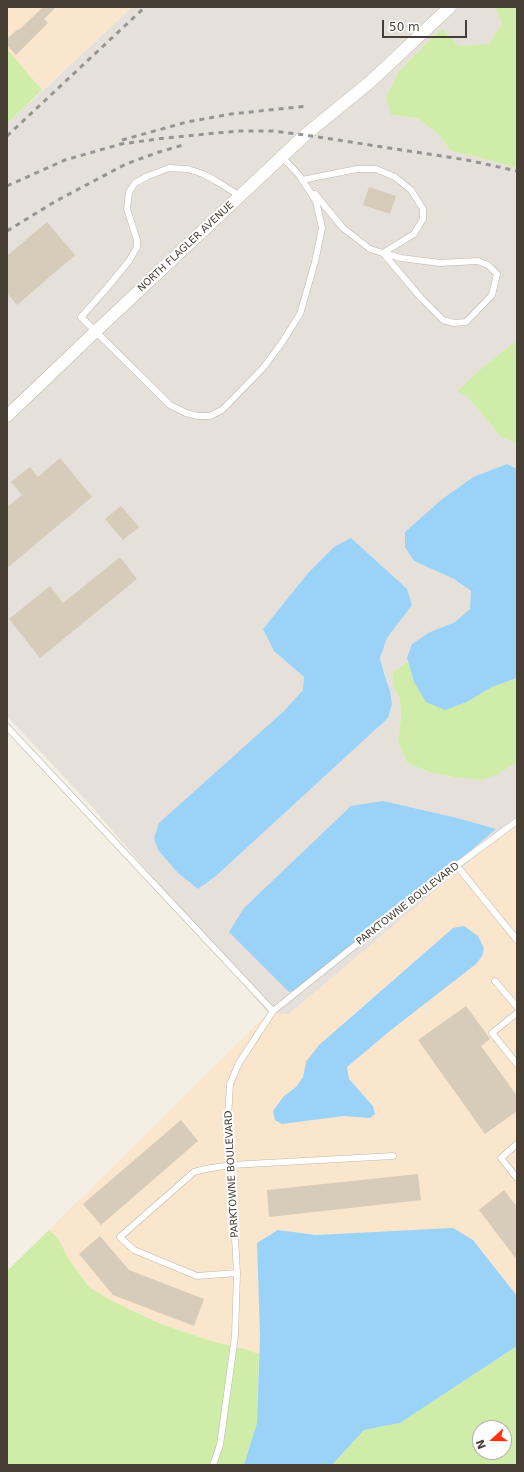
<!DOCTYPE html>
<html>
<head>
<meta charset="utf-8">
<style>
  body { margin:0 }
  #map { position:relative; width:524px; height:1472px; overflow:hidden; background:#f4efe4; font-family:"DejaVu Sans",sans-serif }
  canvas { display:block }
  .frame { position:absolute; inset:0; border:8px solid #473f33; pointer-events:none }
  .north { position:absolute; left:472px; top:1420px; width:40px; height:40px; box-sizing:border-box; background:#fff; border:1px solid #b5b2ad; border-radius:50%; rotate:249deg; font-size:11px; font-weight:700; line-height:16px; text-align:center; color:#473f33 }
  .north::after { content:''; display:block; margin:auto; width:14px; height:18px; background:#f31; clip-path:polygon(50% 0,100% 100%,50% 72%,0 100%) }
  .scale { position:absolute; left:382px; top:20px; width:85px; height:18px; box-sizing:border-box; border:2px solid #473f33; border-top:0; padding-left:5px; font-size:12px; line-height:14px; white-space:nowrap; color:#473f33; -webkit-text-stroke:3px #fff; paint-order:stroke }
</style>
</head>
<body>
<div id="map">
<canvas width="524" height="1472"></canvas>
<div class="frame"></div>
<div class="north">N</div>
<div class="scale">50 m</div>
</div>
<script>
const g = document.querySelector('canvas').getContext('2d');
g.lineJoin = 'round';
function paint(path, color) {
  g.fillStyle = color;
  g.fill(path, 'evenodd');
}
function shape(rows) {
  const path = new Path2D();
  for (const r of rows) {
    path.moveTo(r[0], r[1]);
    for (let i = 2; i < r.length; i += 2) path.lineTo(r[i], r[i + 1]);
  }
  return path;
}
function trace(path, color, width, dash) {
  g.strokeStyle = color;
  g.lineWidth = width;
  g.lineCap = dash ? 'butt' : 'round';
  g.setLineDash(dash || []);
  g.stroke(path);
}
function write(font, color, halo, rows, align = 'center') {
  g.font = font + ' "DejaVu Sans",sans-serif';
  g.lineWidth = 4;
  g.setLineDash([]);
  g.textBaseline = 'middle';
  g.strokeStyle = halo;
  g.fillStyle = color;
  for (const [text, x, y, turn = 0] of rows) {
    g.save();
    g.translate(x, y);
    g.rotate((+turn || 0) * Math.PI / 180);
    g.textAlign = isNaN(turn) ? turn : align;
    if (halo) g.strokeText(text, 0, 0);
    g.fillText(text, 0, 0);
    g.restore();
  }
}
paint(shape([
  [9,7,132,7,42,90,7,49,7,10],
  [517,821,517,1296,473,1240,316,1235,278,1230,260,1335,259,1354,245,1349,211,1341,161,1324,112,1301,89,1287,68,1258,58,1238,49,1230,268,1013,289,1014],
  [464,926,391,1030,347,1067,349,1079,373,1106,375,1114,370,1118,344,1116,282,1124,284,1096,296,1087,303,1077,306,1062,344,1022,453,928]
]), '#f9e6cd');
paint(shape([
  [132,7,495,7,502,24,489,45,459,46,427,43,399,71,391,115,417,118,439,135,451,151,473,156,517,168,517,340,477,372,468,397,501,437,517,443,517,469,507,464,473,477,441,500,405,532,414,561,454,579,471,591,470,609,455,622,430,632,407,658,408,661,392,673,394,687,400,700,401,716,398,741,407,763,429,772,453,777,515,763,517,761,517,821,289,1014,268,1013,94,809,7,716,7,424,99,336,310,139,378,82,370,74,301,131,90,328,7,408,7,124],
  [334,547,412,605,387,638,380,658,390,691,392,704,388,718,216,876,198,889,178,873,158,850,154,838,284,711,304,690,304,677,274,651,263,629,308,573]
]), '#e6e0da');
paint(shape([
  [495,7,517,7,517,168,473,156,451,151,439,135,417,118,391,115,386,97,399,71,427,43,442,29,459,46,489,44,502,24],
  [7,49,42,90,7,124],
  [517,340,517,443,501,437,468,397,457,392,477,372],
  [408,661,414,682,467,702,492,687,517,678,517,761,515,763,497,775,481,780,453,777,429,772,407,763,398,741,401,716,400,700,394,687,392,673],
  [49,1230,58,1238,68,1258,89,1287,112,1301,161,1324,211,1341,245,1349,259,1354,257,1423,244,1465,7,1465,7,1271],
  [517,1346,517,1465,332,1465,364,1430,400,1423],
  [480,1428,504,1428,504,1452,480,1452]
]), '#cfeda8');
paint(shape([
  [507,464,517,469,517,678,492,687,467,702,445,710,426,702,414,682,407,658,412,644,430,632,455,622,470,609,471,591,454,579,414,561,405,547,405,532,441,500,473,477],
  [351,538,407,589,412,605,387,638,380,658,384,673,390,691,392,704,388,718,216,876,198,889,178,873,158,850,154,838,159,823,284,711,303,690,304,677,274,651,263,629,308,573,334,547],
  [383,801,457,818,496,829,307,988,289,992,229,932,244,908,351,806],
  [464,926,478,936,484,948,482,956,476,964,391,1030,347,1067,349,1079,373,1106,375,1114,370,1118,344,1116,282,1124,275,1120,273,1111,284,1096,296,1087,303,1077,306,1062,319,1045,453,928],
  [453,1228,473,1240,517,1296,517,1346,400,1423,364,1430,332,1465,244,1465,257,1423,260,1335,257,1243,278,1230,316,1235]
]), '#9ad2f8');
paint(shape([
  [43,7,56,7,44,19,48,23,16,55,7,45,7,39,18,29,19,30],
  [369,187,396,196,390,214,363,205],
  [47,222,75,255,17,305,7,293,7,256],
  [60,458,92,497,7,568,7,507,22,495,11,482,30,467,38,477],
  [121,506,139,527,123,540,105,519],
  [120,557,137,579,40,658,9,619,50,586,63,603],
  [466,1006,490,1039,481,1046,517,1096,517,1111,485,1134,418,1040],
  [181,1120,198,1141,101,1225,83,1204],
  [418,1174,421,1200,269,1217,267,1190],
  [504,1190,517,1207,517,1260,479,1210],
  [100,1236,129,1270,204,1299,194,1326,113,1295,79,1254]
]), '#d7cbb9');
const service = shape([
  [304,181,302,180,357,169,376,169,395,177,411,190,423,209,423,219,414,234,383,253],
  [315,194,343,228,370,249,383,253,421,298,443,320,454,323,466,322,492,295,497,274,488,265,478,261,440,263,401,258,383,253],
  [240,196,216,181,203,174,188,169,169,168,148,176,135,183,129,192,127,209,137,240,137,247,129,261,106,289,81,317,170,405,186,413,198,416,210,416,222,410,263,368,281,344,300,314,315,262,322,228,316,201,299,175,282,157],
  [7,727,273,1011],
  [457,866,517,940],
  [495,981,517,1007],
  [517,1013,492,1033,517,1064],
  [517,1144,501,1158,517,1178],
  [237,1273,197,1276,134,1250,120,1237,194,1172,205,1169,231,1165,393,1156],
  [213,1465,220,1445,235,1336,237,1273,228,1117,230,1084,239,1063,273,1011,441,877,517,821]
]);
const minor = shape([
  [7,416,95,332,305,135,370,82,450,7]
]);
trace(service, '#c1b7a6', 7);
trace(minor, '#c1b7a6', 13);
trace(service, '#fff', 6);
trace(minor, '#fff', 12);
trace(shape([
  [7,136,145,7],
  [122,140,187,122,231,114,308,106],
  [7,186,65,160,121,144,165,138,238,131,273,131,305,135,467,160,517,171],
  [7,231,56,201,126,164,159,152,183,145]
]), '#959595', 3, [5, 5]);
write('10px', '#473f33', '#fff', [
  ["NORTH FLAGLER AVENUE",186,247,-43],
  ["PARKTOWNE BOULEVARD",408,904,-38],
  ["PARKTOWNE BOULEVARD",232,1174,-93]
]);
</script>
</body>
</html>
